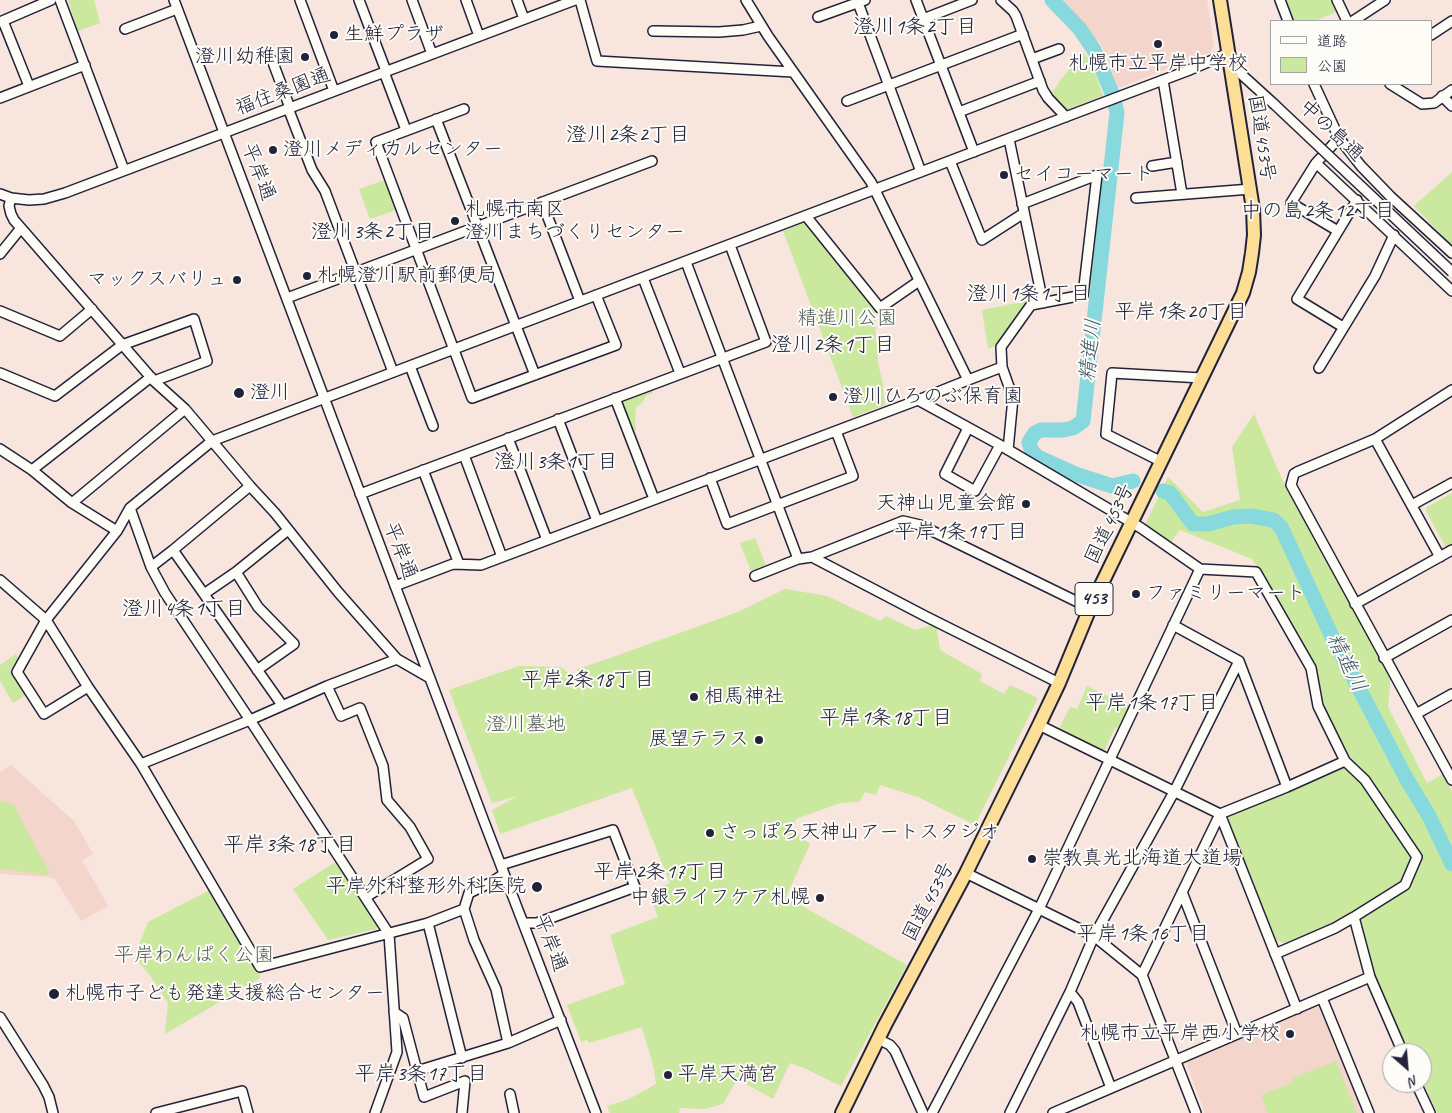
<!DOCTYPE html>
<html>
<head>
<meta charset="utf-8">
<style>
  body { margin:0 }
  #map { position:relative; width:1452px; height:1113px; overflow:hidden; background:#f7e5de; font-family:Caveat,"Klee One",sans-serif }
  canvas { display:block }
  .legend { position:absolute; left:1270px; top:20px; width:162px; height:65px; box-sizing:border-box; background:#fdfcf7; border:1px solid #a5a5ac; margin:0; padding:6px 9px; list-style:none; font-size:15px; color:#22223b }
  .legend li { display:flex; align-items:center; gap:10px; height:25px }
  .legend b { width:25px; border:1px solid #a5a5ac }
  .north { position:absolute; left:1382px; top:1043px; width:50px; height:50px; box-sizing:border-box; background:#fdfcf7; border:1px solid #a5a5ac; border-radius:50%; rotate:153deg; font-size:14px; font-weight:700; line-height:20px; text-align:center; color:#22223b }
  .north::after { content:''; display:block; margin:auto; width:18px; height:22px; background:#22223b; clip-path:polygon(50% 0,100% 100%,50% 72%,0 100%) }
</style>
</head>
<body>
<div id="map">
<canvas width="1452" height="1113"></canvas>
<ul class="legend">
<li><b style="height:6px;background:#fdfcf7"></b>道路</li>
<li><b style="height:14px;background:#cbe89f"></b>公園</li>
</ul>
<div class="north">N</div>
</div>
<script>
const g = document.querySelector('canvas').getContext('2d');
g.lineJoin = 'round';
function paint(path, color) {
  g.fillStyle = color;
  g.fill(path, 'evenodd');
}
function shape(rows) {
  const path = new Path2D();
  for (const r of rows) {
    path.moveTo(r[0], r[1]);
    for (let i = 2; i < r.length; i += 2) path.lineTo(r[i], r[i + 1]);
  }
  return path;
}
function trace(path, color, width, dash) {
  g.strokeStyle = color;
  g.lineWidth = width;
  g.lineCap = dash ? 'butt' : 'round';
  g.setLineDash(dash || []);
  g.stroke(path);
}
function write(font, color, halo, rows, align = 'center') {
  g.font = font + ' Caveat,"Klee One",sans-serif';
  g.lineWidth = 4;
  g.setLineDash([]);
  g.textBaseline = 'middle';
  g.strokeStyle = halo;
  g.fillStyle = color;
  for (const [text, x, y, turn = 0] of rows) {
    g.save();
    g.translate(x, y);
    g.rotate((+turn || 0) * Math.PI / 180);
    g.textAlign = isNaN(turn) ? turn : align;
    if (halo) g.strokeText(text, 0, 0);
    g.fillText(text, 0, 0);
    g.restore();
  }
}
paint(shape([
  [1059,0,1207,0,1214,45,1211,52,1118,88,1101,43,1094,38],
  [11,765,74,821,93,854,82,860,108,906,81,921,55,879,47,877,0,874,0,772],
  [1315,1006,1319,1007,1363,1113,1205,1113,1187,1065,1188,1061]
]), '#f3d5cc');
paint(shape([
  [68,0,94,0,100,23,78,31],
  [1285,0,1331,0,1336,12,1315,21,1292,21],
  [1084,53,1091,62,1103,96,1065,110,1049,92,1054,90,1061,79],
  [1452,172,1452,246,1414,206],
  [385,180,396,210,370,219,359,189],
  [805,222,879,312,875,314,876,343,877,343,878,363,882,380,885,405,853,417,783,231],
  [1027,301,995,346,988,349,982,310],
  [652,388,653,393,646,396,642,403,636,407,635,419,636,428,636,430,633,431,621,399],
  [1254,414,1285,486,1391,676,1388,707,1427,783,1443,774,1452,791,1452,1113,1437,1113,1422,1081,1422,1053,1409,1053,1377,983,1360,920,1409,888,1421,857,1369,777,1352,760,1326,711,1316,668,1252,559,1180,530,1171,542,1145,525,1168,477,1203,512,1240,500,1232,447],
  [1452,493,1452,548,1450,549,1446,548,1426,511,1427,507],
  [755,538,766,565,751,571,740,543],
  [785,589,827,596,880,621,886,616,915,630,936,624,940,650,982,674,980,681,1004,694,1010,685,1038,698,975,825,918,797,880,785,876,795,865,792,859,802,840,803,796,819,792,830,810,844,786,897,907,965,841,1086,804,1068,790,1063,773,1099,737,1079,723,1104,705,1109,680,1108,679,1113,610,1113,607,1106,629,1099,656,1084,654,1069,642,1027,589,1043,587,1040,581,1042,567,1005,625,984,610,935,658,917,649,892,670,883,632,788,500,834,492,810,518,796,492,803,449,690,519,666,561,667,577,680,585,701,577,669,610,658,738,612],
  [16,654,18,658,10,670,26,695,13,703,0,681,0,665],
  [1087,686,1130,707,1119,729,1115,728,1103,753,1058,731,1070,707,1077,709],
  [1343,766,1347,767,1361,782,1413,859,1401,880,1340,920,1284,943,1276,940,1228,820,1229,816],
  [0,801,13,804,50,873,48,875,0,869],
  [337,861,378,926,376,929,328,940,293,889],
  [210,890,260,973,259,979,165,1034,168,1003,149,974,140,964,136,952,148,922],
  [1336,1061,1357,1113,1268,1113,1261,1095,1292,1083,1291,1079]
]), '#cbe89f');
trace(shape([
  [1052,0,1080,29,1094,50,1112,93,1115,104,1117,113,1083,421,1073,428,1063,430,1041,430,1035,433,1029,442,1032,452,1038,457,1078,475,1112,486,1133,481],
  [1163,491,1170,493,1193,524,1208,524,1233,517,1251,516,1273,520,1281,527,1334,641,1406,778,1429,816,1452,864]
]), '#87d9dd', 15);
const minor = shape([
  [60,0,124,170],
  [174,0,485,824,596,1113],
  [300,0,334,91],
  [359,0,386,71],
  [412,0,432,54],
  [466,0,479,36],
  [517,0,524,19],
  [580,0,597,61,793,72],
  [857,0,921,172],
  [916,0,974,152],
  [1001,0,1013,11,1016,16,1043,90,1048,98,1066,117],
  [1280,0,1288,21],
  [1337,0,1347,21],
  [818,17,865,0],
  [923,19,972,0],
  [3,21,29,86],
  [1353,21,1385,0],
  [0,22,51,0],
  [125,29,177,9],
  [653,31,719,32,743,30,761,26],
  [1431,35,1452,21],
  [1032,59,1059,49],
  [272,60,290,108],
  [1230,64,1274,104],
  [384,72,406,130],
  [1163,80,1182,194],
  [1314,84,1339,138,1361,166,1390,196,1452,253],
  [1390,84,1422,104,1434,103,1452,90],
  [1442,96,1452,106],
  [0,98,85,65],
  [847,101,1023,34],
  [288,108,312,170,325,191,393,372],
  [464,109,376,142,472,398,616,345,596,295],
  [959,112,1040,81],
  [436,119,535,375],
  [1009,139,1043,303],
  [950,161,982,240,1024,213],
  [1316,163,1452,291],
  [1152,166,1177,162],
  [0,194,11,198,29,200,44,199,65,193,575,0],
  [11,198,9,206,11,214,14,220,154,381,185,409,250,486,275,513,338,592,397,659,430,678],
  [1136,198,1251,189],
  [542,202,580,301],
  [806,216,880,308,919,281],
  [1338,231,1291,203,1316,163,1339,138],
  [0,254,21,228],
  [686,262,798,559],
  [643,278,680,373],
  [287,298,652,161],
  [0,311,60,336,92,309],
  [1343,327,1297,299,1357,200],
  [410,366,433,426],
  [1319,368,1375,276,1394,235],
  [0,373,55,396,122,345,194,319,207,361,154,381],
  [968,380,1002,367],
  [1452,390,1375,439,1297,472,1294,474,1291,485,1452,780],
  [615,398,654,499],
  [918,400,1000,445,1141,528,1200,569,1256,572,1311,668,1318,706,1345,761,1287,787,1220,814,1142,975],
  [558,419,597,521],
  [968,428,945,474,975,491,1000,445],
  [508,438,547,540],
  [1375,439,1440,557],
  [0,449,32,470,72,503,117,531],
  [1008,450,1013,398,1002,367,1001,347,1031,305,1083,295,1097,175,1022,204],
  [464,455,502,557],
  [1162,462,1106,434,1112,373,1202,378],
  [32,470,151,377],
  [423,470,459,564],
  [710,478,727,524,853,476,836,431],
  [360,494,766,342,730,245],
  [72,503,185,409],
  [1412,505,1452,483],
  [130,508,151,567,165,593,250,720,389,934,397,1052,375,1113],
  [173,550,282,705],
  [812,557,925,616,1059,683],
  [151,567,173,550,250,486],
  [236,572,258,607,294,644,257,670],
  [755,576,798,559,812,557,903,521,920,525,1090,608],
  [0,580,46,620,88,687,141,764,260,967,428,923,464,909,469,893,490,883,504,874],
  [395,586,453,564,481,565,918,400,968,380,871,182,768,36,746,0],
  [204,594,236,572,288,530],
  [1355,604,1452,550],
  [1173,625,1239,661,1287,787],
  [1384,658,1452,620],
  [327,686,341,716,360,708,383,766,387,800,410,827,428,859,366,897],
  [88,687,44,714,17,672,46,620,117,531,130,508,212,441,1118,97,1187,71,1229,53],
  [1416,714,1452,694],
  [1039,725,1220,814,1297,1009],
  [1345,761,1365,780,1417,857,1405,885,1354,917],
  [141,764,250,720,327,686,397,659],
  [501,865,613,830,635,887,537,923,523,923],
  [966,873,1094,936,1142,975,1196,1113],
  [1182,892,1237,1034],
  [464,909,474,940,496,989,508,1043],
  [428,923,462,1058],
  [1275,954,1335,928,1354,917,1370,977,1403,1053],
  [1070,992,1078,1002,1111,1088],
  [1322,998,1369,1113],
  [394,1012,403,1018,417,1071,508,1043,561,1020],
  [0,1017,43,1085,49,1097,53,1113],
  [878,1039,890,1045,895,1051,923,1113],
  [417,1071,424,1097,465,1081,462,1113],
  [1416,1083,1430,1113],
  [510,1094,514,1113],
  [156,1113,242,1091,248,1113],
  [932,1113,1039,909,1200,569],
  [1010,1113,1070,992,1094,936,1174,792,1239,661],
  [1053,1113,1370,977]
]);
const highway = shape([
  [842,1113,885,1025,966,873,1039,725,1059,683,1090,608,1243,293,1249,272,1252,253,1254,235,1253,209,1220,0]
]);
trace(minor, '#22223b', 12);
trace(highway, '#22223b', 16);
trace(minor, '#fdfcf7', 9);
trace(highway, '#fdde96', 12);
const minorBridge = shape([
  [1274,104,1452,272]
]);
trace(minorBridge, '#22223b', 12, []);
trace(minorBridge, '#fdfcf7', 9);
for (const [x, y, r, color] of [
  [334,35,5,"#22223b"],
  [1158,44,5,"#22223b"],
  [305,57,5,"#22223b"],
  [273,150,5,"#22223b"],
  [1004,175,5,"#22223b"],
  [455,221,5,"#22223b"],
  [307,276,5,"#22223b"],
  [237,280,5,"#22223b"],
  [239,393,6,"#22223b"],
  [833,397,5,"#22223b"],
  [1026,504,5,"#22223b"],
  [1136,594,5,"#22223b"],
  [694,697,5,"#22223b"],
  [759,740,5,"#22223b"],
  [710,833,5,"#22223b"],
  [1032,859,5,"#22223b"],
  [537,887,6,"#22223b"],
  [820,898,5,"#22223b"],
  [54,994,6,"#22223b"],
  [1290,1034,5,"#22223b"],
  [668,1075,5,"#22223b"]
]) {
  const dot = new Path2D();
  dot.arc(x, y, r, 0, 2 * Math.PI);
  g.fillStyle = color;
  g.fill(dot);
  trace(dot, '#fdfcf7', 2);
}
for (const [x, y, w] of [
  [1094,599,38]
]) {
  const box = new Path2D();
  box.roundRect(x - w / 2, y - 16.5, w, 33, 4);
  g.fillStyle = '#fdfcf7';
  g.fill(box);
  trace(box, '#22223b', 1);
}
write('bold 19px', '#22223b', null, [
  ["453",1094,599]
]);
write('20px', '#22223b', '#fdfcf7', [
  ["生鮮プラザ",344,35],
  ["澄川幼稚園",295,57,"right"],
  ["札幌市立平岸中学校",1158,64,"center"],
  ["澄川メディカルセンター",283,150],
  ["セイコーマート",1014,175],
  ["札幌市南区",465,210],
  ["澄川まちづくりセンター",465,233],
  ["札幌澄川駅前郵便局",317,276],
  ["マックスバリュ",227,280,"right"],
  ["澄川",250,393],
  ["澄川ひろのぶ保育園",843,397],
  ["天神山児童会館",1016,504,"right"],
  ["ファミリーマート",1146,594],
  ["相馬神社",704,697],
  ["展望テラス",749,740,"right"],
  ["さっぽろ天神山アートスタジオ",720,833],
  ["崇教真光北海道大道場",1042,859],
  ["平岸外科整形外科医院",526,887,"right"],
  ["中銀ライフケア札幌",810,898,"right"],
  ["札幌市子ども発達支援総合センター",65,994],
  ["札幌市立平岸西小学校",1280,1034,"right"],
  ["平岸天満宮",678,1075]
], 'left');
write('20px', '#22223b', '#fdfcf7', [
  ["福住桑園通",283,92,-21],
  ["中の島通",1331,131,43],
  ["国道453号",1261,138,81],
  ["平岸通",258,172,69],
  ["国道453号",1110,524,-64],
  ["平岸通",400,551,69],
  ["国道453号",929,902,-62],
  ["平岸通",550,943,69]
]);
write('20px', '#555d59', '#fdfcf7', [
  ["精進川公園",847,319],
  ["澄川墓地",526,725],
  ["平岸わんぱく公園",194,956]
]);
write('21px', '#22223b', '#fdfcf7', [
  ["澄川1条2丁目",915,27],
  ["澄川2条2丁目",628,135],
  ["中の島2条12丁目",1318,211],
  ["澄川3条2丁目",373,232],
  ["澄川1条1丁目",1029,294],
  ["平岸1条20丁目",1181,312],
  ["澄川2条1丁目",833,345],
  ["澄川3条1丁目",556,462],
  ["平岸1条19丁目",961,532],
  ["澄川4条1丁目",184,609],
  ["平岸2条18丁目",588,680],
  ["平岸1条17丁目",1152,703],
  ["平岸1条18丁目",886,718],
  ["平岸3条18丁目",290,845],
  ["平岸2条17丁目",660,872],
  ["平岸1条16丁目",1143,934],
  ["平岸3条17丁目",421,1074]
]);
write('italic 21px', '#40596c', '#fdfcf7', [
  ["精進川",1091,350,-84],
  ["精進川",1346,663,63]
]);
</script>
</body>
</html>
